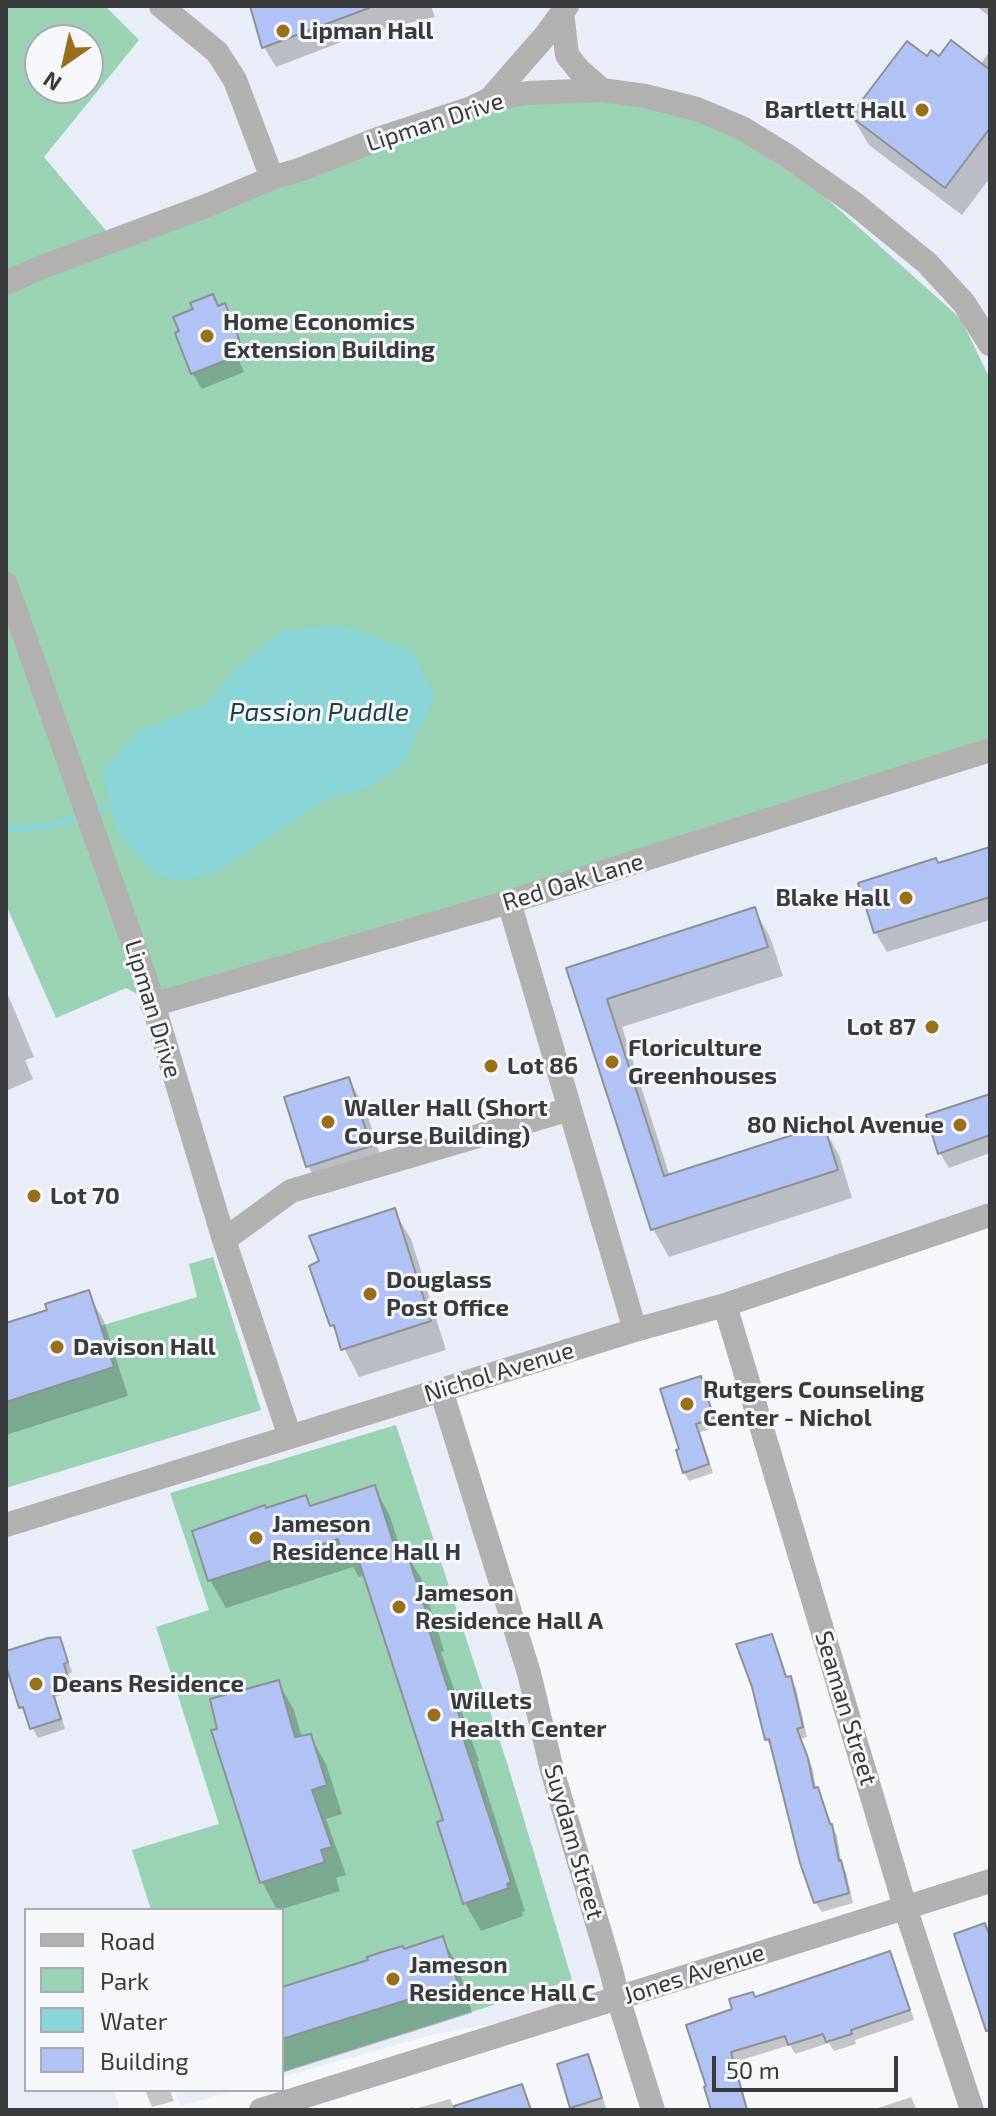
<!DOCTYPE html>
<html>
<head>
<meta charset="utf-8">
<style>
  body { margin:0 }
  #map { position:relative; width:996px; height:2116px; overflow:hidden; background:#f5f7fb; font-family:"Exo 2",sans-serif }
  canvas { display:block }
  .frame { position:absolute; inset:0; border:8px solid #393a3b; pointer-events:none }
  .legend { position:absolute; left:24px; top:1908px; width:260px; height:184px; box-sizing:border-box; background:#f5f7fb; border:2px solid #aaabae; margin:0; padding:10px 14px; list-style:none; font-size:24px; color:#393a3b }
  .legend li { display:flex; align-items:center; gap:16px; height:40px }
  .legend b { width:40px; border:2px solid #aaabae }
  .north { position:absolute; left:24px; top:24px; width:80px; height:80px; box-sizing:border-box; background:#f5f7fb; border:2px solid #aaabae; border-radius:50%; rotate:214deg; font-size:22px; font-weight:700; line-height:32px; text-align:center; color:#393a3b }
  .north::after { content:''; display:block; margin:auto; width:28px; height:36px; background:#996f1c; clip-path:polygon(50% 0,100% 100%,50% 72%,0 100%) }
  .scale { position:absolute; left:712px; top:2056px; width:186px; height:36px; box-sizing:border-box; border:4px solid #393a3b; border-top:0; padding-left:10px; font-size:24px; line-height:28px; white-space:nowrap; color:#393a3b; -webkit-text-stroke:6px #f5f7fb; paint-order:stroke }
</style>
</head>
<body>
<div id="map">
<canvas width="996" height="2116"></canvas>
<div class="frame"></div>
<ul class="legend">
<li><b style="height:10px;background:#b2b1af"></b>Road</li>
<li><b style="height:22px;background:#9ad2b4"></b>Park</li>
<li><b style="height:22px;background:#89d5d8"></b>Water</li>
<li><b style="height:22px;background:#b1c2f5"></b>Building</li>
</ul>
<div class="north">N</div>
<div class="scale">50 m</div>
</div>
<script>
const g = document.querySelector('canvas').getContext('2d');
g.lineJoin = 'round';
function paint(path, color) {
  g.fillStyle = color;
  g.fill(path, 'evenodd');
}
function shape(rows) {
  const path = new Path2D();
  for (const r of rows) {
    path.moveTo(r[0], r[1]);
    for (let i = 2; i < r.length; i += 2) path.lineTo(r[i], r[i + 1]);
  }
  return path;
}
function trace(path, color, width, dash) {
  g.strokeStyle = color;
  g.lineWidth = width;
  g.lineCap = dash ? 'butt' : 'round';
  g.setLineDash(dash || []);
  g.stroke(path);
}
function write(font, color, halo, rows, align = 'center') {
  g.font = font + ' "Exo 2",sans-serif';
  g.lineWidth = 6;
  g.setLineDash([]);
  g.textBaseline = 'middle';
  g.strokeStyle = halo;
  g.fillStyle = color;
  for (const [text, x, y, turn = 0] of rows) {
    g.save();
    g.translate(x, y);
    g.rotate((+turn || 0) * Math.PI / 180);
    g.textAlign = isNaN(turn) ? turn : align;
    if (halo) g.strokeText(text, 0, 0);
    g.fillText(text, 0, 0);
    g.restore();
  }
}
paint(shape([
  [6,6,990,6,990,1217,442,1390,618,1998,585,2008,435,2034,282,2077,282,1910,26,1910,26,2090,114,2090,120,2110,6,2110],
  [40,40,88,40,88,88,40,88],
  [175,2090,236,2090,180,2106]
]), '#e9edf8');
paint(shape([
  [6,6,105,6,139,40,44,157,108,233,551,84,728,110,961,319,990,379,990,750,148,1000,126,988,56,1018,6,905],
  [40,40,88,40,88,88,40,88],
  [213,1257,261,1410,6,1488,6,1402,113,1367,100,1326,197,1297,189,1264],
  [396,1425,508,1766,572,1980,282,2072,282,1910,151,1910,132,1850,219,1824,156,1627,209,1610,170,1493]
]), '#9ad2b4');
paint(shape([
  [339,625,410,649,435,696,404,763,369,787,323,801,217,872,181,881,154,874,116,829,102,771,138,731,207,704,234,671,281,631]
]), '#89d5d8');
paint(shape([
  [252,6,431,6,435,17,365,33,276,67,264,47],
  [976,6,990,6,990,17],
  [990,51,990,178,962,215,869,145,852,117,928,59,939,58,980,65],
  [224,306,232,321,246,355,238,358,244,372,202,389,193,374,177,334],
  [990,849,990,920,887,952,875,932,938,865],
  [754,909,770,937,783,976,622,1027,670,1177,823,1127,839,1155,852,1198,669,1257,653,1229,569,969],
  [6,990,34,1057,25,1060,33,1079,6,1091],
  [348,1079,365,1107,386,1174,324,1194,308,1166],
  [990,1096,990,1153,949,1168,940,1153],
  [394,1211,411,1239,446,1350,359,1377,332,1325],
  [88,1293,104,1321,128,1396,6,1435,6,1325,50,1311],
  [700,1379,705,1387,717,1427,700,1432,713,1473,689,1481,684,1472,682,1450],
  [374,1487,390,1516,401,1551,404,1550,421,1578,444,1651,441,1652,479,1761,477,1762,525,1911,522,1912,523,1916,481,1931,465,1903,445,1822,365,1575,359,1577,353,1567,226,1608,210,1580,266,1510,311,1508],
  [771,1636,777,1646,788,1679,790,1678,796,1688,807,1737,801,1739,813,1770,816,1789,837,1836,842,1866,846,1872,853,1903,822,1912,816,1903,801,1862,772,1749,767,1740,754,1686],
  [59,1639,64,1649,72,1672,68,1674,74,1691,55,1697,65,1729,38,1738,21,1707,6,1659,6,1653],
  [278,1682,294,1710,302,1738,310,1736,326,1764,342,1814,326,1819,346,1875,336,1878,340,1891,279,1910,277,1910,262,1882,219,1730],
  [442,1938,458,1966,472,2013,282,2073,282,1990],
  [889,1954,895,1963,914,2020,855,2040,856,2044,834,2051,829,2043,795,2054,790,2045,735,2062,748,2110,713,2110,735,2011,755,1999],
  [587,2057,593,2066,606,2108,574,2110,559,2065],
  [521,2086,531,2110,402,2110,413,2107,414,2109,450,2099,454,2107],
  [145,2090,170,2090,174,2101,152,2107],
  [911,2097,917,2110,879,2110,878,2108]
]), '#0003');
trace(shape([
  [100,809,105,808],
  [6,829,52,826,74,818]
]), '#89d5d8', 7);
const building = shape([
  [250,6,368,6,369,8,262,48,250,6],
  [951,40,990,70,990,128,945,188,850,116,907,41,927,56,931,50,939,56,951,40],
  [213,294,218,306,225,303,239,339,231,343,237,356,191,374,175,333,179,331,173,317,193,309,190,303,213,294],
  [990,847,990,897,874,933,858,883,936,858,938,863,990,847],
  [755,907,768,947,607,999,664,1176,824,1125,838,1170,651,1230,566,968,755,907],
  [349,1077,371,1146,306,1167,284,1097,349,1077],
  [990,1094,990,1135,938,1154,926,1115,990,1094],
  [395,1208,431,1321,341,1350,334,1325,330,1326,309,1266,319,1261,309,1236,395,1208],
  [89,1290,114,1367,6,1402,6,1323,47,1310,45,1304,89,1290],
  [701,1376,714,1418,696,1424,709,1464,683,1473,676,1450,679,1449,660,1389,701,1376],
  [375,1485,396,1551,405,1547,430,1623,427,1624,451,1698,453,1697,465,1733,462,1734,511,1882,507,1884,509,1888,463,1904,437,1822,443,1820,354,1546,341,1550,338,1539,208,1581,192,1531,265,1505,266,1508,306,1495,310,1506,375,1485],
  [772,1634,786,1677,791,1676,803,1727,797,1729,808,1758,814,1788,818,1787,830,1824,832,1824,839,1861,841,1860,849,1893,814,1903,800,1863,769,1739,765,1740,752,1687,736,1644,772,1634],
  [60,1637,68,1662,64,1664,69,1681,51,1687,61,1719,30,1729,23,1707,19,1708,6,1666,6,1651,48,1638,60,1637],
  [279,1680,295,1737,311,1734,327,1785,312,1790,332,1847,321,1850,325,1862,260,1883,211,1730,217,1729,210,1699,279,1680],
  [985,1923,990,1937,990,2030,986,2031,954,1934,985,1923],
  [443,1936,458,1984,282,2039,282,1987,368,1960,367,1957,385,1951,403,1946,404,1949,443,1936],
  [890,1951,910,2010,851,2030,852,2034,826,2042,823,2034,788,2045,785,2036,731,2052,747,2110,711,2110,704,2087,706,2086,686,2025,732,2009,729,1999,753,1992,755,1997,890,1951],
  [588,2054,602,2098,570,2108,557,2064,588,2054],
  [522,2084,531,2110,454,2110,454,2106,522,2084]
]);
paint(building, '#b1c2f5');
trace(building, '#8e9093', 2);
trace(shape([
  [161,6,217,52,235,80,272,178],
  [562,12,567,55,578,69,602,90],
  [490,99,545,36,567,6],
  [6,283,42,267,206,206,272,178,302,169,378,139,469,109,490,99,528,93,602,90,645,96,697,109,742,128,786,155,855,204,927,263,964,303,990,344],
  [6,584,145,977,224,1240,290,1437],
  [509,902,635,1330],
  [152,1005,509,902,990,750],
  [224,1240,291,1191,570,1109],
  [725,1305,905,1907,972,2110],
  [441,1390,529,1673,552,1770,611,1970,618,1998,653,2110],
  [6,1525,635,1330,725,1305,990,1215],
  [261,2110,990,1881]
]), '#b2b1af', 24);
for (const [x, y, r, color] of [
  [283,31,8,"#996f1c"],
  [922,110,8,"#996f1c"],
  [207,336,8,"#996f1c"],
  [906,898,8,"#996f1c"],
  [932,1027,8,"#996f1c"],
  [612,1062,8,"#996f1c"],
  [491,1066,8,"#996f1c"],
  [328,1122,8,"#996f1c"],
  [960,1125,8,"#996f1c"],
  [34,1196,8,"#996f1c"],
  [370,1294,8,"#996f1c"],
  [57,1347,8,"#996f1c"],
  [687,1404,8,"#996f1c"],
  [256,1538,8,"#996f1c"],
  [399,1607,8,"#996f1c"],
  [36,1684,8,"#996f1c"],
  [434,1715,8,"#996f1c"],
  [393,1979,8,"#996f1c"]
]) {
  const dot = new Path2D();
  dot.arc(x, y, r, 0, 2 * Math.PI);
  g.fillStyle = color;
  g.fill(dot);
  trace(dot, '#f5f7fb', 3);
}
write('bold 24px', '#393a3b', '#f5f7fb', [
  ["Lipman Hall",299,31],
  ["Bartlett Hall",906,110,"right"],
  ["Home Economics",223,322],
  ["Extension Building",223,350],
  ["Blake Hall",890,898,"right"],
  ["Lot 87",916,1027,"right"],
  ["Floriculture",628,1048],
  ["Greenhouses",628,1076],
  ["Lot 86",507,1066],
  ["Waller Hall (Short",344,1108],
  ["Course Building)",344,1136],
  ["80 Nichol Avenue",944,1125,"right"],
  ["Lot 70",50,1196],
  ["Douglass",386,1280],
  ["Post Office",386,1308],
  ["Davison Hall",73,1347],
  ["Rutgers Counseling",703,1390],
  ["Center - Nichol",703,1418],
  ["Jameson",272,1524],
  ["Residence Hall H",272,1552],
  ["Jameson",415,1593],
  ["Residence Hall A",415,1621],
  ["Deans Residence",52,1684],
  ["Willets",450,1701],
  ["Health Center",450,1729],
  ["Jameson",409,1965],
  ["Residence Hall C",409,1993]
], 'left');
write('24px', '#393a3b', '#f5f7fb', [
  ["Lipman Drive",435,122,-18],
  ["Red Oak Lane",573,882,-17],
  ["Lipman Drive",153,1009,73],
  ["Nichol Avenue",499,1372,-17],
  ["Seaman Street",846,1708,73],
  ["Suydam Street",574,1842,74],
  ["Jones Avenue",694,1974,-18]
]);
write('italic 26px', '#1e4244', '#f5f7fb', [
  ["Passion Puddle",319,712]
]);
</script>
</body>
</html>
